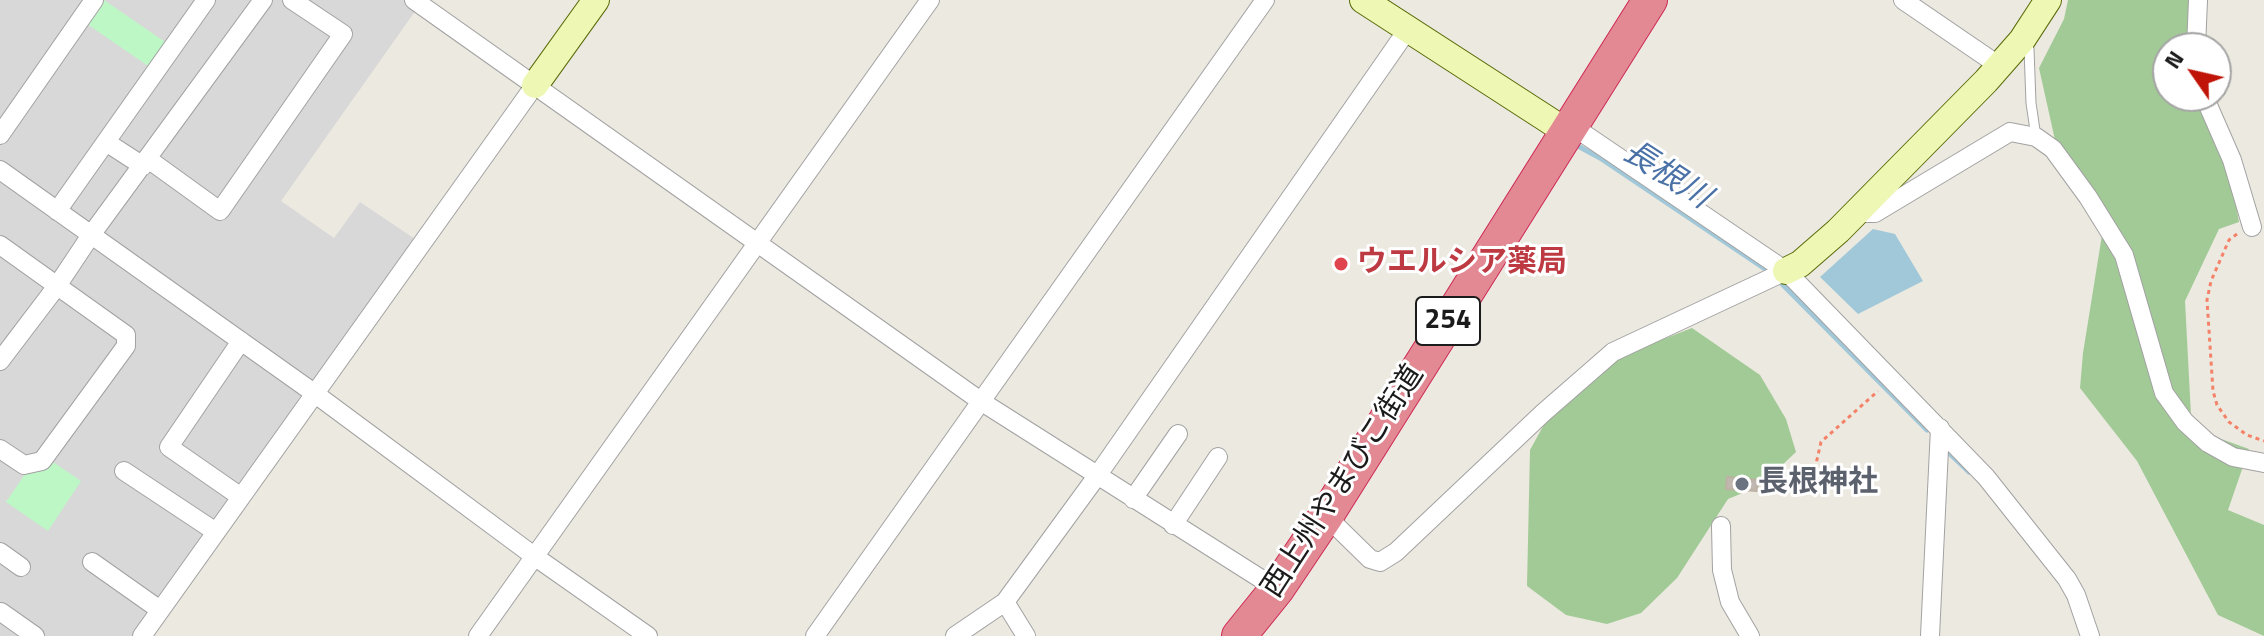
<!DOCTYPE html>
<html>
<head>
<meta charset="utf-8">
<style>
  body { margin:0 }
  #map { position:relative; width:2264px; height:636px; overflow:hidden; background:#ece9e0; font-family:"Titillium Web",sans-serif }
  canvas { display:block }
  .north { position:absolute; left:2152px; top:32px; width:80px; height:80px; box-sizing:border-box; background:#fff; border:2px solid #a4a4a4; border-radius:50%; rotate:304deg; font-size:22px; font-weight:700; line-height:32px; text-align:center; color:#1b1b1b }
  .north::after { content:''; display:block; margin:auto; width:28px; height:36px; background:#bf1407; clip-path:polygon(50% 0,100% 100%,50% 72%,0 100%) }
</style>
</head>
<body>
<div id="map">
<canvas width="2264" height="636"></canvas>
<div class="north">N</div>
</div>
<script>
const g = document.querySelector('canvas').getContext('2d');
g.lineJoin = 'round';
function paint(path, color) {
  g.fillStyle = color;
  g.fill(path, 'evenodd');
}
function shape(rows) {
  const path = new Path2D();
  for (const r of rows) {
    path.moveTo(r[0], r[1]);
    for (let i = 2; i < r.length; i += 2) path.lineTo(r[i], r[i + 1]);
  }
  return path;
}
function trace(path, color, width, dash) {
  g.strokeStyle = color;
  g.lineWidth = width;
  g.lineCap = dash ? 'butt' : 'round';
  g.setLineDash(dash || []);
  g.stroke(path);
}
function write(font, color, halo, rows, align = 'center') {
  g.font = font + ' "Titillium Web","Noto Sans JP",sans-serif';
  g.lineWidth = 6;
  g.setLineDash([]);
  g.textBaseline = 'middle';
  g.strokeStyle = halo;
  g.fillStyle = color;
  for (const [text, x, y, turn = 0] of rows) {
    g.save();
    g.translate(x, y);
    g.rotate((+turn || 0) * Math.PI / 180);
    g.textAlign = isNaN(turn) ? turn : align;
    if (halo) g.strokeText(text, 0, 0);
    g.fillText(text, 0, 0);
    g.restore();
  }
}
paint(shape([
  [0,0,423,0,281,201,334,238,360,202,415,239,134,636,0,636]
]), '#d9d8d8');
paint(shape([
  [2068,0,2188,0,2188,48,2168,48,2168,96,2195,96,2227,158,2239,222,2219,229,2185,301,2191,415,2210,435,2249,449,2228,510,2264,525,2264,636,2218,615,2137,461,2080,388,2083,353,2102,235,2059,158,2039,68,2064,19],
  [1692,328,1760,375,1786,419,1796,452,1760,486,1728,499,1677,578,1641,613,1607,624,1566,615,1527,586,1530,450,1552,410,1604,362]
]), '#a2ca96');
paint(shape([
  [104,0,168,44,151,68,87,24],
  [50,460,81,481,48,531,6,502,25,474,39,471]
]), '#bdf7c6');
paint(shape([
  [1873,229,1895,234,1923,281,1858,314,1820,277]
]), '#a1c8d9');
trace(shape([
  [1576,145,1600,158,1771,273],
  [1778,280,1927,430],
  [1950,454,1969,472]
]), '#a1c8d9', 5);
const building = shape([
  [1727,477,1758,480,1757,491,1726,489,1727,477]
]);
paint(building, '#c0b8b0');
trace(building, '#bdb1a3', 2);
const lane = shape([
  [2024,43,2029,49,2031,103,2036,137]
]);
const street = shape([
  [414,0,982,402,1277,589],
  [1903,0,1998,65],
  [2196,48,2198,0],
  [2204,96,2232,160,2252,227],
  [1571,125,1786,271,1986,477,2067,579,2076,595,2090,636],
  [0,135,94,0],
  [106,142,143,166],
  [148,159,220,211,343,34,292,0],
  [0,170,314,393,534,556,648,636],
  [57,211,206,0],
  [1855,213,1875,213,2010,132,2036,137,2053,149,2088,197,2124,255,2164,393,2185,422,2208,443,2233,457,2264,463],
  [0,245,126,335,126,346,42,461,24,465,0,449],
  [0,361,57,286,91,235,263,0],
  [124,471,216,532],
  [241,497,169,447,241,341],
  [1133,499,1178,434],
  [1326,516,1370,559,1380,562,1396,552,1543,413,1613,352,1786,271],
  [1173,525,1218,457],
  [1721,526,1722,570,1730,602,1750,636],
  [0,552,21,567],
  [92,562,160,610],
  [1005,602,1026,636],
  [1,612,35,636],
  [142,636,535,85],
  [478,636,930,0],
  [815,636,1265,0],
  [955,636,1005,602,1097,476,1408,29],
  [1930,636,1940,428]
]);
const secondary = shape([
  [1363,0,1567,132],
  [535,85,596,0],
  [1786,271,1800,264,1838,231,1986,81,2022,40,2048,0]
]);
const highway = shape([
  [1239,636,1277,589,1326,516,1650,0]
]);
trace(lane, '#a2a2a2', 11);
trace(street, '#a2a2a2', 20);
trace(secondary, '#596b08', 28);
trace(highway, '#ce2955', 36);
trace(shape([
  [2237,234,2229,240,2211,281,2207,300,2213,391,2217,405,2229,422,2247,435,2264,441],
  [1777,486,1802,486,1809,483,1813,477,1821,442,1878,391]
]), '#f48269', 3, [4, 4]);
trace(lane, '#fff', 9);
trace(street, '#fff', 18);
trace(secondary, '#eef7b4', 26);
trace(highway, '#e28993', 34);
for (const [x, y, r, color] of [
  [1341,264,8,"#e0444e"],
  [1742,484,8,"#6b7280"]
]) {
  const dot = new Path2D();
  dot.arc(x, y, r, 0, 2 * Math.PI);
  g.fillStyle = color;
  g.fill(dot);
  trace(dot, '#fff', 3);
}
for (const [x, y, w] of [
  [1448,321,64]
]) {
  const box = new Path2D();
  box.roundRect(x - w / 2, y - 24, w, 48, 6);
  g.fillStyle = '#fff';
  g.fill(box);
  trace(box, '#1b1b1b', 2);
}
write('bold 28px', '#1b1b1b', null, [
  ["254",1448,321]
]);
write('bold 30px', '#be3a42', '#fff', [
  ["ウエルシア薬局",1357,264]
], 'left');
write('30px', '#1b1b1b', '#fff', [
  ["西上州やまびこ街道",1344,482,-57]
]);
write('bold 30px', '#5b616d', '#fff', [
  ["長根神社",1758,484]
], 'left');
write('italic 32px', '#4b72a6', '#fff', [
  ["長根川",1666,176,33]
]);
</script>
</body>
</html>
